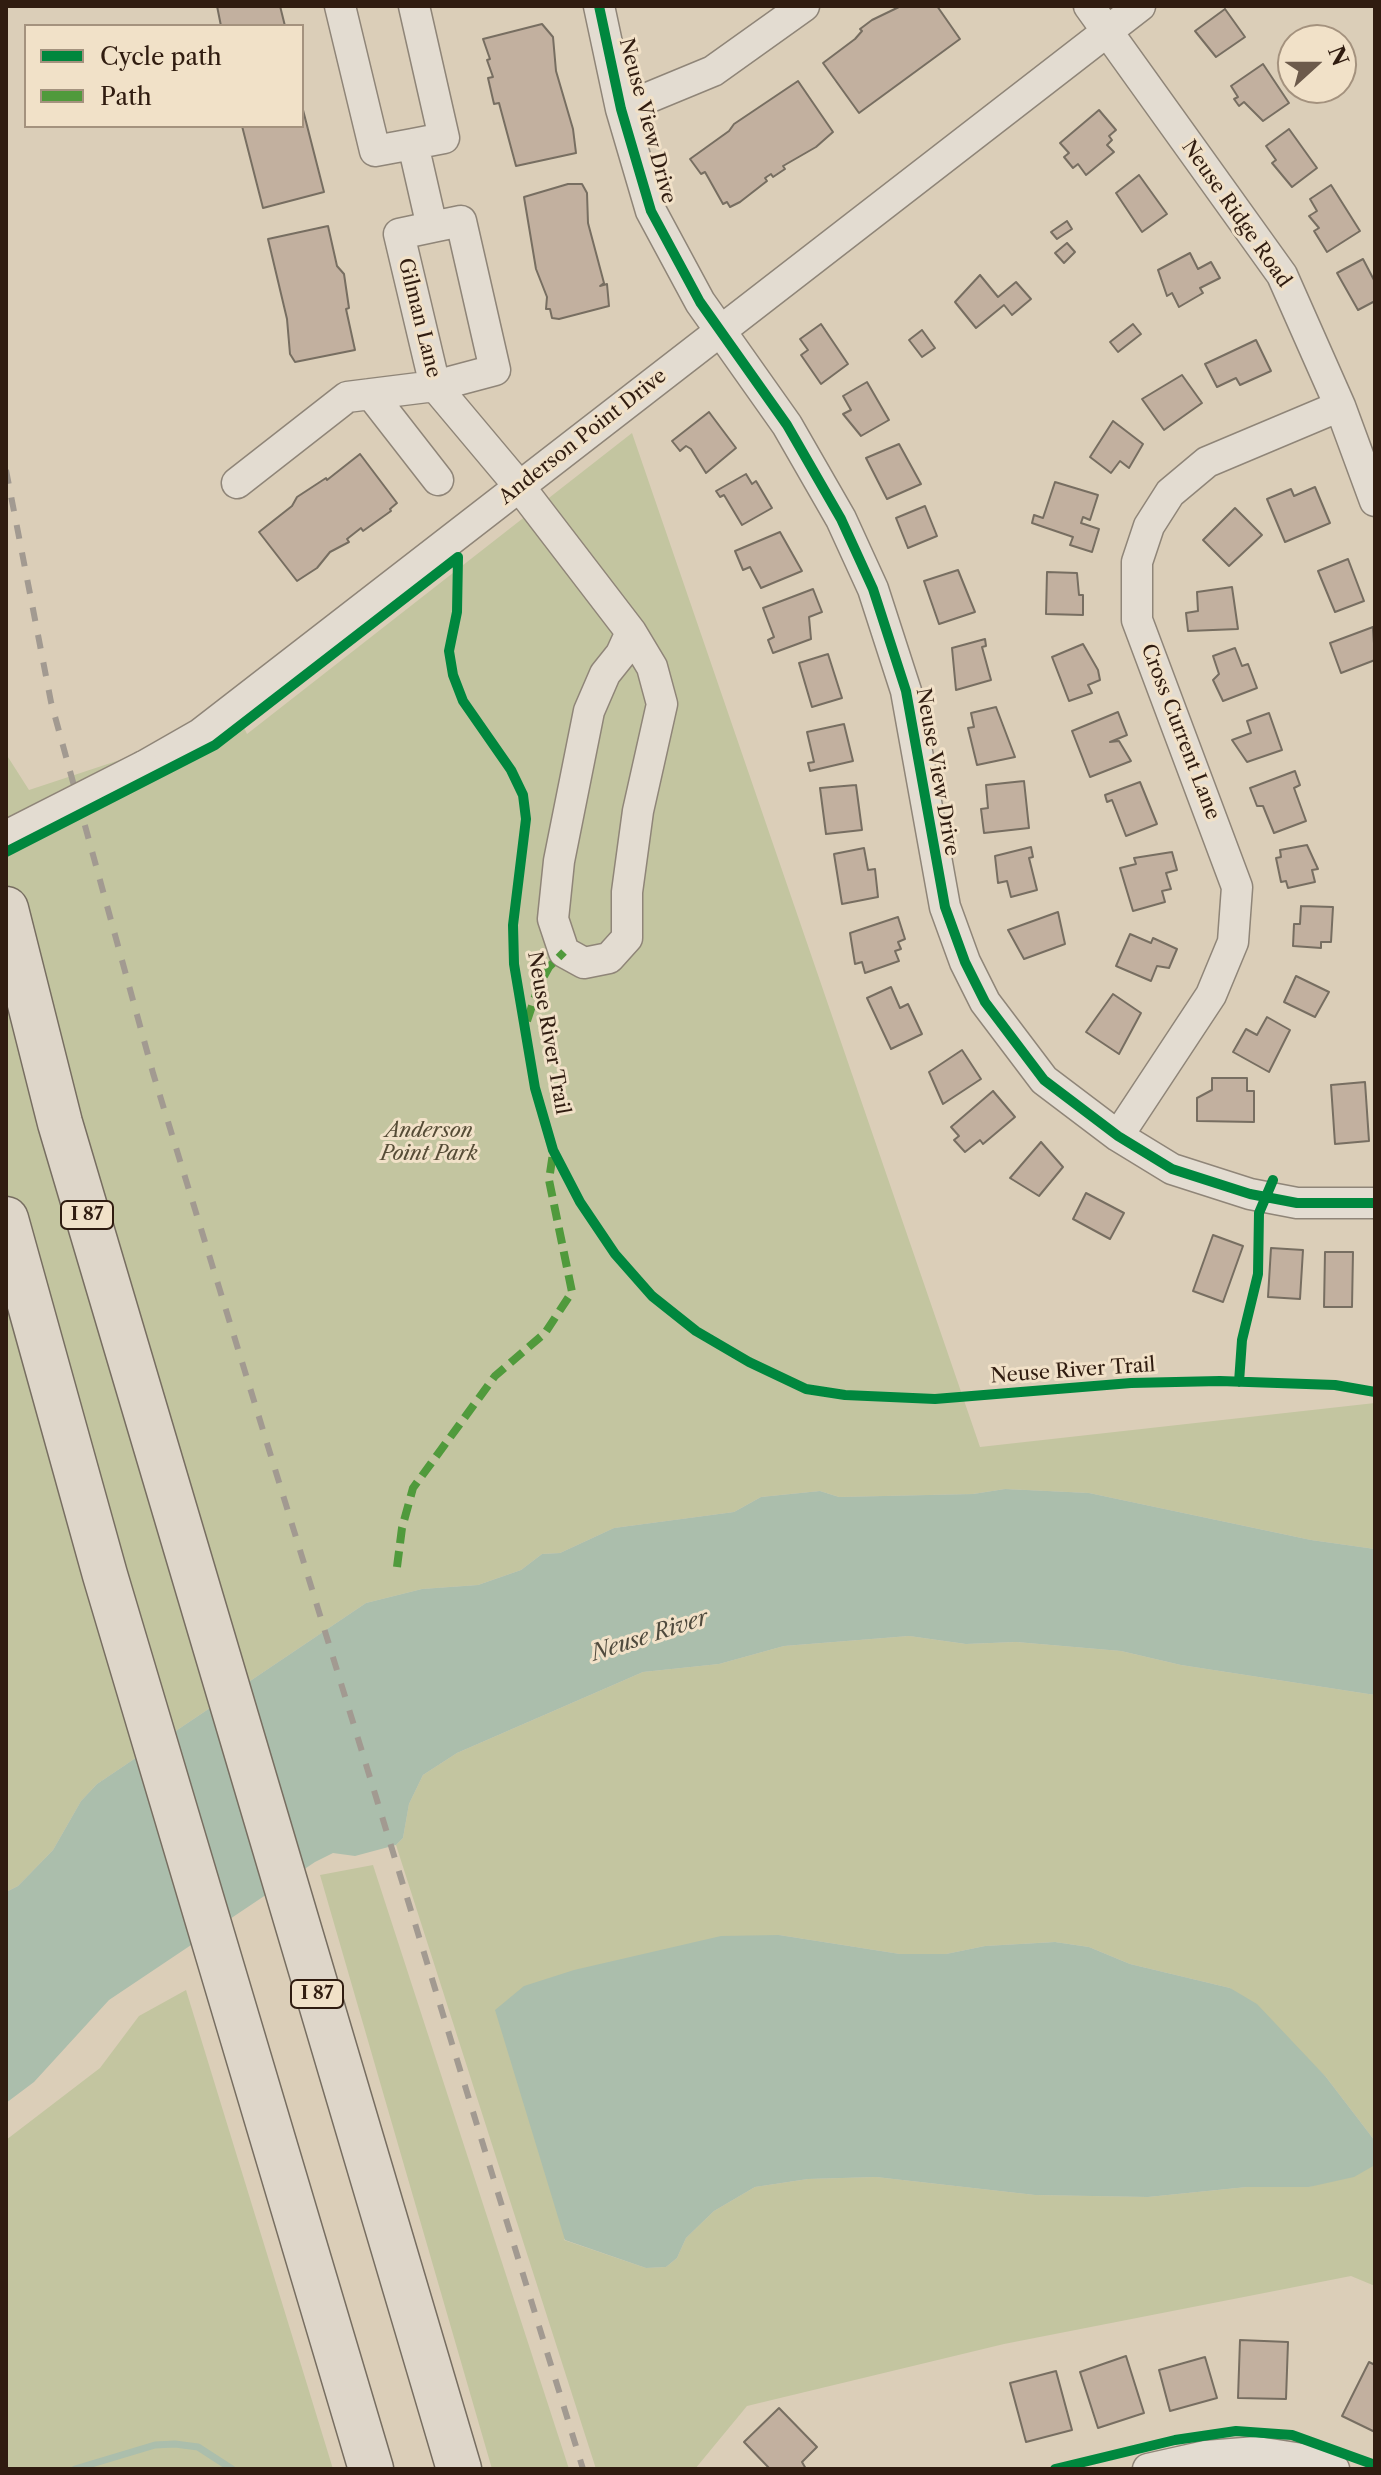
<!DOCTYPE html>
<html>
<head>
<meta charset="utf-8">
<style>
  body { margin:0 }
  #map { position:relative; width:1381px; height:2475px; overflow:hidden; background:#dbceb8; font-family:"Libre Caslon Text",serif }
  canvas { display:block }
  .frame { position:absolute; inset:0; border:8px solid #301c10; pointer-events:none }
  .legend { position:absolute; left:24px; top:24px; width:280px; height:104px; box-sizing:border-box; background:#f1e1c8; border:2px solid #a4927e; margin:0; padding:10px 14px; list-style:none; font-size:24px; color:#301c10 }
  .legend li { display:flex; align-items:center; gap:16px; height:40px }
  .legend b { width:40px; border:2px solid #a4927e }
  .north { position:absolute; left:1277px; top:24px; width:80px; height:80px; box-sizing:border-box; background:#f1e1c8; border:2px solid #a4927e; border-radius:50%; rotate:69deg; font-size:22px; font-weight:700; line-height:32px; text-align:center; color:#301c10 }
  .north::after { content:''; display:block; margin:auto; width:28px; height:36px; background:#6c5a4b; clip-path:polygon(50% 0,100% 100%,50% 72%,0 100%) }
</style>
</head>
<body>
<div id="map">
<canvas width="1381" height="2475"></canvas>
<div class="frame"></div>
<ul class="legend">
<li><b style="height:10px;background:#00873e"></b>Cycle path</li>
<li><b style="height:10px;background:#509a3c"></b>Path</li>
</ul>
<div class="north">N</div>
</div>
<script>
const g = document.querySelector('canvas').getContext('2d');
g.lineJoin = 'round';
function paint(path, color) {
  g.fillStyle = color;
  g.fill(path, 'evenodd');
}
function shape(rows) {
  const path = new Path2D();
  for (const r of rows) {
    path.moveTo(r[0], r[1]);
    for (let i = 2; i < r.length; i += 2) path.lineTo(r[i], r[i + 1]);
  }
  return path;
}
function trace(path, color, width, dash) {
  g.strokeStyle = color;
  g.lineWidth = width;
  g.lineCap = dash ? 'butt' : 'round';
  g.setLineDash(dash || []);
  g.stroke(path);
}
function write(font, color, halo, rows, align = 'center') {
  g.font = font + ' "Libre Caslon Text",serif';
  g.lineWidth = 6;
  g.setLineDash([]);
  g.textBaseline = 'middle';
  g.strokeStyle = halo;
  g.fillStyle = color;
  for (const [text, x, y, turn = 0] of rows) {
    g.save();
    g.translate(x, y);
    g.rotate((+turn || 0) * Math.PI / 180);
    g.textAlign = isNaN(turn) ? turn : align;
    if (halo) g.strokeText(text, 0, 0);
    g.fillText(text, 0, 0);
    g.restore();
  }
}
paint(shape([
  [632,433,980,1447,1375,1403,1375,1549,1311,1540,1089,1493,1005,1489,973,1494,839,1497,820,1491,761,1497,734,1512,614,1528,560,1553,542,1554,521,1570,478,1585,422,1589,366,1603,97,1784,81,1801,53,1850,18,1886,6,1892,6,754,29,790,147,751,232,703,247,734],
  [909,1636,966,1644,1016,1642,1121,1651,1181,1665,1375,1695,1375,2141,1326,2077,1230,1988,1130,1964,1089,1947,1055,1942,985,1946,946,1954,900,1954,779,1935,564,2240,646,2268,666,2267,677,2258,686,2238,714,2211,755,2187,808,2179,876,2177,1035,2195,1148,2197,1247,2187,1309,2187,1375,2165,1375,2286,1351,2276,1004,2344,747,2406,695,2469,596,2469,396,1845,403,1838,409,1804,423,1775,457,1753,643,1672,719,1664,784,1646],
  [373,1865,569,2469,492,2469,320,1875],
  [186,1990,333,2469,6,2469,6,2140,100,2068,139,2016]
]), '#c3c5a0');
paint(shape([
  [1005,1489,1089,1493,1311,1540,1375,1549,1375,1695,1181,1665,1121,1651,1016,1642,966,1644,909,1636,784,1646,719,1664,643,1672,457,1753,423,1775,409,1804,403,1838,396,1845,355,1856,333,1853,315,1862,109,2000,34,2082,6,2103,6,1892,18,1886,53,1850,81,1801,97,1784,366,1603,422,1589,478,1585,521,1570,542,1554,560,1553,614,1528,734,1512,761,1497,820,1491,839,1497,973,1494],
  [779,1935,900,1954,946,1954,985,1946,1055,1942,1089,1947,1130,1964,1230,1988,1257,2004,1326,2077,1375,2141,1375,2165,1354,2177,1309,2187,1247,2187,1148,2197,1035,2195,876,2177,808,2179,755,2187,714,2211,686,2238,677,2258,666,2267,646,2268,565,2240,495,2010,524,1986,574,1970,721,1936]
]), '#abbeac');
trace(shape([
  [75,2469,155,2445,175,2444,198,2447,232,2469]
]), '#abbeac', 7);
const building = shape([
  [217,6,280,6,285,26,221,26,217,6],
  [901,6,937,6,960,39,859,113,823,63,855,39,862,31,860,29,872,20,901,6],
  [1225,9,1245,37,1216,57,1195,31,1225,9],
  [542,24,553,37,556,71,573,129,576,153,516,166,499,103,494,104,488,78,493,77,487,60,490,59,483,39,542,24],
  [1263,64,1289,103,1263,121,1244,102,1239,106,1234,99,1238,97,1231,86,1263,64],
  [798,81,833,132,816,147,783,166,785,169,773,177,771,174,765,178,767,181,740,202,730,207,727,202,723,204,705,172,701,174,690,159,729,131,734,124,798,81],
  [302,106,324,192,263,208,242,126,302,126,302,106],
  [1099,110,1116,130,1109,136,1112,140,1107,145,1114,152,1086,175,1078,164,1073,168,1064,157,1069,153,1060,143,1099,110],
  [1289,129,1317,168,1292,187,1272,163,1276,160,1266,146,1289,129],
  [1139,175,1167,214,1142,232,1116,193,1139,175],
  [568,184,582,184,587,193,588,223,604,283,600,286,607,284,609,306,559,319,552,318,550,309,546,309,547,297,536,269,524,197,568,184],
  [1331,185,1360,231,1327,252,1314,231,1319,228,1309,216,1317,211,1310,199,1331,185],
  [1067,221,1072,229,1057,239,1051,232,1067,221],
  [328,226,337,266,344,274,349,308,346,309,355,350,295,362,290,354,287,319,268,239,328,226],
  [1067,243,1075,252,1064,263,1055,253,1067,243],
  [1190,253,1198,269,1211,262,1220,278,1200,288,1203,293,1179,307,1172,293,1167,296,1158,270,1190,253],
  [1363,259,1375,282,1375,301,1358,310,1337,273,1363,259],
  [980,275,998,297,1016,282,1031,299,1012,315,1004,305,976,328,955,302,980,275],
  [821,324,848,364,821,384,801,355,808,350,800,339,821,324],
  [1133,324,1141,334,1118,352,1110,342,1133,324],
  [922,330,935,348,922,357,909,340,922,330],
  [1256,340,1271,371,1240,385,1236,378,1217,387,1205,364,1256,340],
  [1182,375,1202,403,1164,430,1142,399,1182,375],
  [867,382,889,420,861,436,843,414,851,410,843,396,867,382],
  [709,412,736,448,706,473,691,449,686,446,680,451,672,441,709,412],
  [1113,421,1143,444,1129,468,1120,461,1111,473,1090,457,1113,421],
  [899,444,921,484,887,499,866,458,899,444],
  [360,454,397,503,390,509,391,511,363,531,361,528,347,539,349,542,330,552,317,568,297,581,259,532,292,506,297,497,326,478,327,480,360,454],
  [746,474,752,484,756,481,772,508,742,525,724,495,720,497,716,491,746,474],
  [1055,482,1098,495,1090,520,1083,517,1081,523,1099,529,1092,552,1070,545,1073,537,1032,523,1034,515,1043,518,1055,482],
  [1315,487,1330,523,1285,542,1267,499,1291,489,1294,496,1315,487],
  [925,506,937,536,908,548,896,518,925,506],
  [1235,508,1262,535,1229,566,1203,540,1235,508],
  [780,532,802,571,761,588,750,567,743,570,735,551,780,532],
  [1348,559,1364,601,1335,612,1318,571,1348,559],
  [958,570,975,612,939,624,924,581,958,570],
  [1047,572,1077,573,1079,595,1083,595,1083,615,1046,614,1047,572],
  [1232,587,1238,629,1188,631,1186,613,1198,611,1197,592,1232,587],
  [813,589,822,612,809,617,811,639,773,653,768,640,774,637,763,608,813,589],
  [1373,627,1375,660,1341,673,1330,643,1373,627],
  [985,639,986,646,982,647,991,680,956,690,952,648,985,639],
  [1083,644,1098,670,1100,680,1088,685,1092,693,1069,701,1052,657,1083,644],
  [1235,648,1242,666,1248,664,1257,688,1223,701,1213,680,1219,674,1213,656,1235,648],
  [828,654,842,698,812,707,799,663,828,654],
  [996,707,1015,757,977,765,968,728,974,727,971,713,996,707],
  [1118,712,1127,735,1110,742,1119,741,1131,761,1090,777,1072,731,1118,712],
  [1269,713,1282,750,1247,762,1232,740,1251,733,1247,721,1269,713],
  [844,724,853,761,810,771,808,763,814,762,807,732,844,724],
  [1295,771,1300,785,1294,788,1306,821,1274,833,1263,806,1257,806,1250,788,1295,771],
  [1024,781,1029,828,984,833,981,809,988,808,986,785,1024,781],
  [1140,782,1157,824,1126,836,1112,800,1107,802,1105,795,1140,782],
  [856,785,862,830,826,834,820,788,856,785],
  [1307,845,1318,869,1312,870,1315,882,1288,888,1286,881,1281,882,1276,858,1281,857,1280,850,1307,845],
  [1031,847,1033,857,1029,858,1037,890,1011,897,1007,881,998,883,995,856,1031,847],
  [864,848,868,870,875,869,878,897,842,904,834,854,864,848],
  [1172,852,1177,870,1166,873,1171,889,1162,891,1165,902,1133,911,1120,868,1136,864,1134,858,1172,852],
  [1301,906,1333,907,1331,942,1321,942,1321,948,1293,946,1294,924,1300,924,1301,906],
  [1058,912,1065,944,1024,959,1008,930,1058,912],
  [898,917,905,939,898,942,901,949,895,951,899,961,865,973,862,962,855,964,850,933,898,917],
  [1130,934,1151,943,1153,938,1177,949,1169,968,1157,966,1151,981,1116,966,1130,934],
  [1296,976,1329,992,1315,1017,1284,1002,1296,976],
  [891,987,900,1008,908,1004,922,1034,891,1049,867,998,891,987],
  [1113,994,1141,1013,1119,1054,1086,1032,1113,994],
  [1267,1017,1290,1030,1269,1072,1233,1052,1246,1029,1257,1035,1267,1017],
  [962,1050,981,1079,943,1104,929,1072,962,1050],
  [1212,1078,1247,1078,1247,1091,1254,1091,1254,1122,1197,1121,1197,1098,1212,1090,1212,1078],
  [1365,1082,1369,1141,1335,1144,1331,1085,1365,1082],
  [993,1091,1015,1117,983,1144,980,1140,965,1152,954,1140,959,1136,951,1127,993,1091],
  [1041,1142,1063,1167,1039,1196,1010,1178,1041,1142],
  [1086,1193,1124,1213,1110,1239,1073,1219,1086,1193],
  [1213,1235,1243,1246,1223,1302,1193,1291,1213,1235],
  [1271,1248,1303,1250,1300,1299,1268,1297,1271,1248],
  [1325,1252,1353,1252,1352,1307,1324,1307,1325,1252],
  [1240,2340,1288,2342,1286,2399,1238,2398,1240,2340],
  [1126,2356,1144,2413,1098,2428,1080,2372,1126,2356],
  [1205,2357,1217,2398,1170,2411,1159,2370,1205,2357],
  [1369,2362,1375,2365,1375,2432,1342,2416,1369,2362],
  [1056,2371,1072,2430,1026,2442,1010,2383,1056,2371],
  [779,2408,817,2447,802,2462,806,2469,770,2469,744,2442,779,2408]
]);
paint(building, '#c2b09f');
trace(building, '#776e61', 2);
const minor = shape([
  [340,6,375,151,413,144,432,227,399,234,435,386,519,486,631,632,652,667,662,704,638,811,627,892,627,938,609,958,584,963,564,952,553,919,559,861,589,711,605,674,621,654,631,632],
  [599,6,621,109,651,211,700,302,787,425,841,519,873,589,906,691,945,907,965,962,985,1002,1044,1080,1118,1136,1172,1169,1250,1194,1297,1203,1375,1203],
  [1089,6,1282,275,1340,406,1375,501],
  [621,109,713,71,804,6],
  [413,144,444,138,414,6],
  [371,394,438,480],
  [237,483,347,397,435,386,495,370,461,221,432,227],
  [144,766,200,734,1140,6],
  [1118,1136,1211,995,1233,942,1237,887,1137,620,1137,562,1149,526,1170,493,1207,462,1340,406],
  [1148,2469,1206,2456,1257,2452,1315,2461,1334,2469]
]);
const highway = shape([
  [6,909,60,1123,459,2469],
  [6,1219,105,1575,371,2469]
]);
trace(minor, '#8f8578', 33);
trace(highway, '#776e61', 47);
trace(minor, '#e3dcd1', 30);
trace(highway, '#ded6c9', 44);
trace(shape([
  [6,470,51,702,153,1073,583,2469]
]), '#a29a91', 6, [14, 14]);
const minorBridge = shape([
  [6,836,144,766]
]);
trace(minorBridge, '#8f8578', 33, []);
trace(minorBridge, '#e3dcd1', 30);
trace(shape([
  [527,1021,539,985,549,967,564,952],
  [397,1567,402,1528,413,1488,495,1376,545,1333,572,1292,549,1180,553,1153]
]), '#509a3c', 8, [16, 8]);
trace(shape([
  [599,6,621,109,651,211,700,302,787,425,841,519,873,589,906,691,945,907,965,962,985,1002,1044,1080,1118,1136,1172,1169,1250,1194,1297,1203,1375,1203],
  [458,557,457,612,449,651,453,675,463,701,511,770,523,795,526,819,513,925,514,964,535,1088,553,1150,580,1202,615,1254,652,1296,696,1331,749,1362,806,1389,845,1395,935,1399,1131,1383,1220,1381,1335,1385,1375,1392],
  [6,852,215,745,458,557],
  [1239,1382,1242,1340,1258,1274,1259,1213,1273,1180],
  [1055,2469,1175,2440,1236,2431,1292,2435,1375,2465]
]), '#00873e', 10);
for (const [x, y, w] of [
  [87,1215,52],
  [317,1994,52]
]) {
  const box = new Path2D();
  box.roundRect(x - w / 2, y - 14, w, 28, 6);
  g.fillStyle = '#f1e1c8';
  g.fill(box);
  trace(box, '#301c10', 2);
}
write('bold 18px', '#301c10', null, [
  ["I 87",87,1215],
  ["I 87",317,1994]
]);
write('20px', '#301c10', '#f1e1c8', [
  ["Neuse View Drive",647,121,75],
  ["Neuse Ridge Road",1236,214,55],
  ["Gilman Lane",419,318,76],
  ["Anderson Point Drive",583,437,-38],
  ["Cross Current Lane",1180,732,69],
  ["Neuse View Drive",937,772,80],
  ["Neuse River Trail",548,1033,80],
  ["Neuse River Trail",1073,1371,-4]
]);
write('italic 20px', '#564c36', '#f1e1c8', [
  ["Anderson",429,1131],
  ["Point Park",429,1154]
]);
write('italic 22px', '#4f4a3d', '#f1e1c8', [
  ["Neuse River",650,1636,-18]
]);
</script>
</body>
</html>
